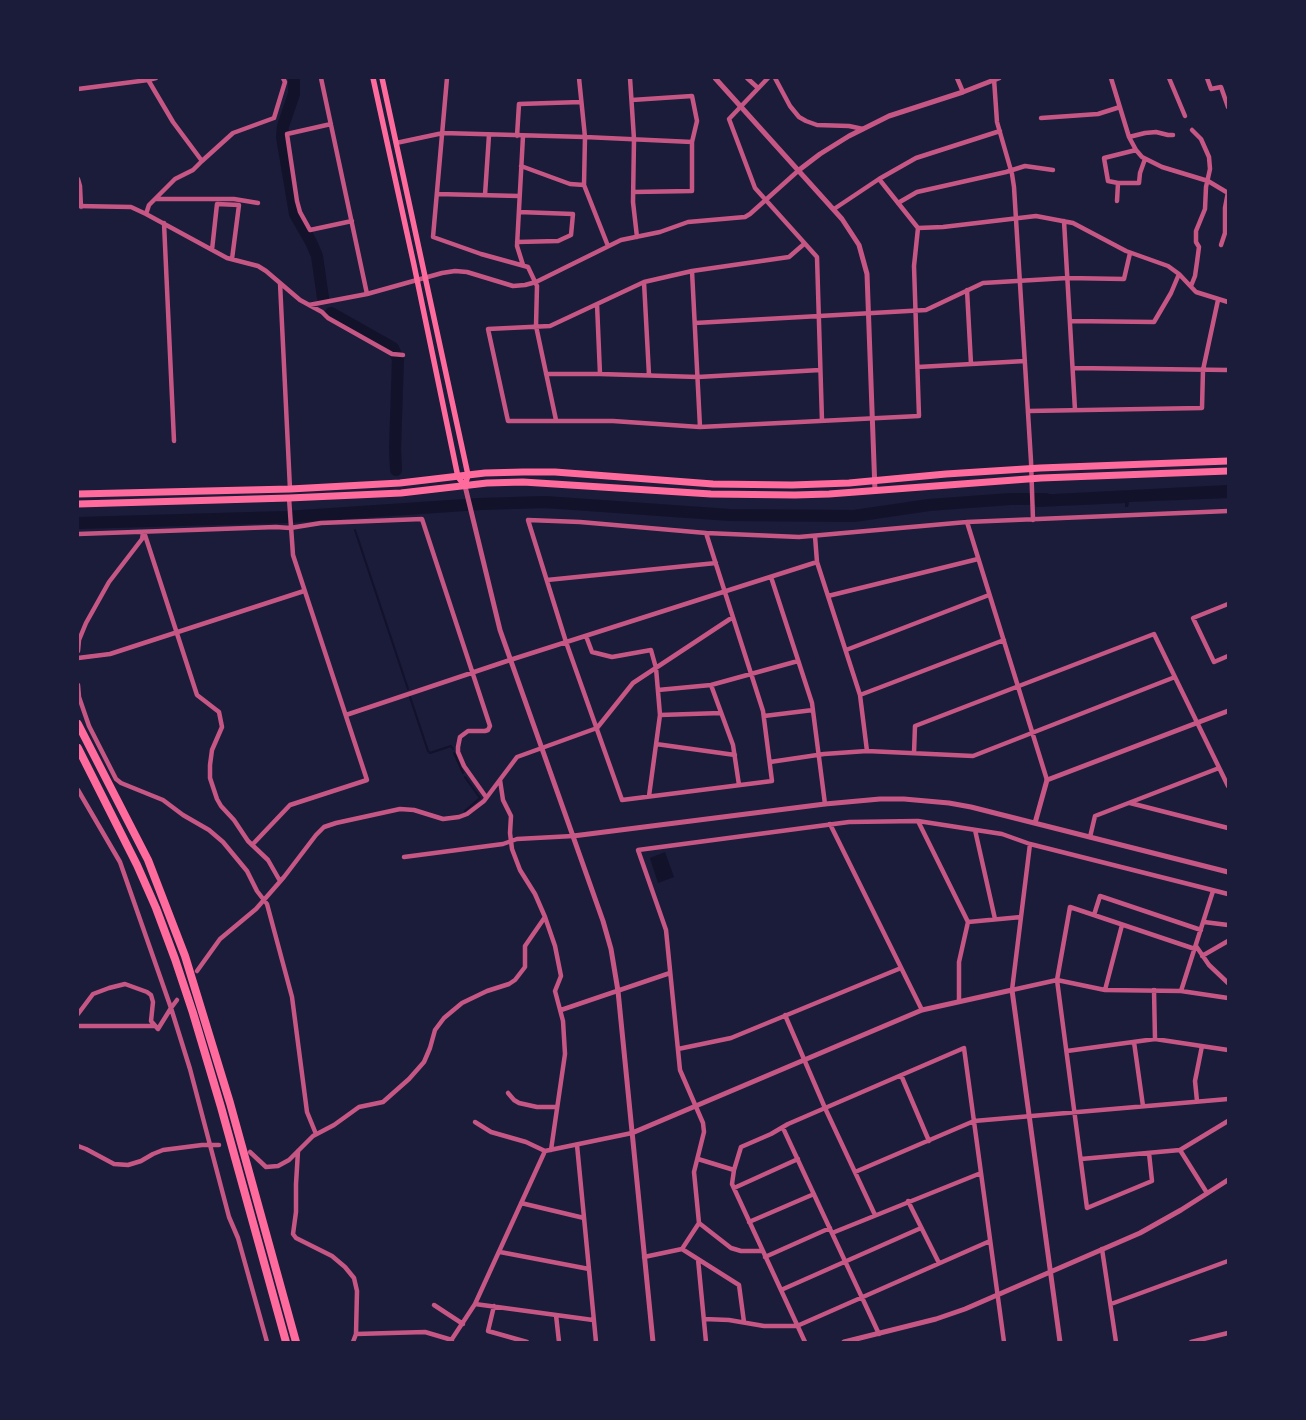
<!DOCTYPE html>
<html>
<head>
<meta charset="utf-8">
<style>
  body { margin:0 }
  #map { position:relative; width:1306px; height:1420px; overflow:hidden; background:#1b1b3a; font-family:"DejaVu Sans",sans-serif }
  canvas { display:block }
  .frame { position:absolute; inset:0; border:79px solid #1b1b3a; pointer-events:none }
</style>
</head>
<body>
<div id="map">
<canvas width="1306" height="1420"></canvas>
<div class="frame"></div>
</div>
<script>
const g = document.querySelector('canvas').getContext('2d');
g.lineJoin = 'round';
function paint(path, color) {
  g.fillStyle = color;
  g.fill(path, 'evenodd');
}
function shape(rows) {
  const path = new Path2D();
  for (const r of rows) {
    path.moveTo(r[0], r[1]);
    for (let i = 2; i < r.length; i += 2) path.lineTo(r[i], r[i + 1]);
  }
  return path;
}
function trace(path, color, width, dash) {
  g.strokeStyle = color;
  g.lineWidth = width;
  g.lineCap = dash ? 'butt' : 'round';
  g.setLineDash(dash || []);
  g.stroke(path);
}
paint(shape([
  [1228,485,1228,498,1129,502,1128,507,1125,507,1125,503,1036,507,1035,495],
  [665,852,674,877,658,883,650,858]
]), '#12122b');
trace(shape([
  [355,530,408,689],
  [410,697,428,751,430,753,451,746,453,749],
  [454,753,463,773],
  [465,777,480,798,465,811]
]), '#12122b', 2);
trace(shape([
  [294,78,294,94,283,126,282,137,295,214,311,242,317,256,323,298],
  [331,313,393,348,398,359,395,449,396,470],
  [78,523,286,517,480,504,545,502,730,515,854,516,929,505,1010,499,1046,499]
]), '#12122b', 12);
trace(shape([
  [321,78,367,294],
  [447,78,433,237,481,254,528,267,537,286,536,326,556,420],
  [579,78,585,137,584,185,608,246],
  [630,78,634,139,633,202,637,237],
  [747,78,758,88],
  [768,78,729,119,755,188,817,257,822,421],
  [775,78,790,106,799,117,806,121,817,125,849,126,863,129],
  [957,78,963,92],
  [1111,78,1129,137,1136,150,1142,157,1162,167,1208,181,1228,193],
  [1169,78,1185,116],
  [1207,78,1211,89,1221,87,1228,107],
  [994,79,997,122,1012,174,1014,187,1031,461,1033,520],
  [78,89,148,80,156,78],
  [632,100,692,96,697,121,692,142,692,191,633,192],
  [1041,118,1098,114,1120,107],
  [331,124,287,134,297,201,300,212,310,230,352,221],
  [517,136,519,104,581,102],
  [1129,137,1145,133,1156,132,1168,135,1173,135],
  [396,143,443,133,585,137,692,142],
  [1136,150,1104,158,1108,181,1118,183,1139,183,1140,173,1145,159],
  [202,161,233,133,274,118,285,82,283,78],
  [521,166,570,184,584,185],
  [78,179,80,186,81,207],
  [879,179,918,228,943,227,1036,216,1073,223,1126,251,1168,266,1179,274,1196,292,1228,302],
  [437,194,519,196],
  [485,195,489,135],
  [156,199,234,199,258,203],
  [1117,201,1118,183],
  [898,203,917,192,1006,172,1025,166,1053,170],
  [78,206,131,207,146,214,227,258,258,266,266,271,300,300,322,312,328,318,392,354,403,355],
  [834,209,879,179,916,158,1000,131],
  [146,214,149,205,175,179,193,170,202,161,173,122,147,78],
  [1064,221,1075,410],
  [164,223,174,441],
  [517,242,558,241,571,235,573,214,519,212],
  [804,244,789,257,692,271,644,282,550,326,488,329,508,421,613,421,700,427,919,416,914,266,918,228],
  [1221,245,1225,233,1225,208,1228,192],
  [212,250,217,204,239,205,232,259],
  [523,265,517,246,523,136],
  [692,271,700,427],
  [644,282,649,375],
  [280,283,290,489],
  [1191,286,1195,276,1197,262,1199,247,1196,242,1196,231,1205,209,1206,187,1210,169,1209,157,1201,139,1192,130],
  [967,290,971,364],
  [597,304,600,374],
  [309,305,367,294,442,273,455,271,467,272,513,286,525,285,536,282,621,240,660,232,688,222,745,217,750,214,799,170],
  [1070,321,1154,322,1171,293,1179,274],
  [695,323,926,310,983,283,1067,278,1124,279,1130,253],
  [918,367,1025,361],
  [1073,368,1228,370],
  [546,374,600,374,698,377,820,370],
  [1028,411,1202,408,1203,370,1218,300],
  [967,522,1047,780],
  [144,532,197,695,219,712,222,727,212,750,210,765,210,778,217,799,221,806,234,820,248,841,268,860,280,881],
  [706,533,763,711,772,781,622,800,566,642,528,520,580,522,706,533,799,537,967,522,1228,511],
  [78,534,276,527,290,528,321,523,422,519,490,726,488,730,485,731,468,731,460,737,458,747,458,752,464,766,486,797],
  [815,536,817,562,860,695,867,751],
  [771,577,812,703,825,804],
  [547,580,716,563],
  [828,596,978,559],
  [1228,604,1193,618,1214,662,1228,656],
  [586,636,592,652,612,657,651,650,656,668,660,715,649,796],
  [846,650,989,595],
  [78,651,79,640,86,623,109,582,142,539,143,533],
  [78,658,110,654,304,591],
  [78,685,79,697,89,726,116,779,121,783,163,800,183,815,209,830,223,842,247,871,257,891,267,904,292,997,307,1112,316,1134],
  [711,685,733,745,739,785],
  [658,690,711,685,798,661],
  [860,695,1004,640],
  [346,715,510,660,817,562],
  [660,715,721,713],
  [764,716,813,710],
  [656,744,735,755],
  [914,753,915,726,1154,634,1228,786],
  [770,762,824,754,867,751,973,756,1175,677],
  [500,780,503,800,511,816,510,833,512,849,520,870,535,894,545,917,555,946,561,976,555,991,563,1021,565,1054,551,1150],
  [78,790,120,862,171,1008,158,1029,151,1021,153,1002,151,995,147,992,125,984,109,988,93,994,78,1014],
  [1130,803,1228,828],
  [918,821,968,922,959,962,959,1001],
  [830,824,922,1010],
  [975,830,995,919],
  [1090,837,1095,816,1219,768],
  [1030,844,1012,990,1057,980,1105,990,1181,991,1228,998],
  [252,845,290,805,367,780,293,555,289,498],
  [404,857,503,844,517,839,573,836],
  [1094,915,1100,896,1201,930],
  [968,922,1021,917],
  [1204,922,1228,925],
  [1196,946,1209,965,1228,983],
  [1202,956,1228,941],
  [197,971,220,939,256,909,284,877,316,835,324,827,336,823,400,809,414,810,443,819,459,817,467,814,484,801,517,757,597,728,633,683,733,617],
  [1105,990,1122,925],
  [1154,990,1155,1039],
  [1181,991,1213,891],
  [177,1000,171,1008,190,1069,229,1217,238,1238,267,1342],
  [561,1010,670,973],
  [785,1015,825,1108,875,1215],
  [78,1026,155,1026],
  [1134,1042,1143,1106],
  [678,1049,731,1038,901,968],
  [1067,1051,1155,1039,1228,1050],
  [901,1075,929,1141],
  [508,1093,514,1100,519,1103,537,1107,557,1107],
  [1197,1101,1195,1081,1202,1046],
  [475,1122,491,1132,526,1142,545,1151],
  [783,1128,879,1334],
  [577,1145,596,1342],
  [78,1146,86,1149,114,1164,128,1165,141,1161,153,1154,163,1150,202,1145,219,1145],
  [1180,1150,1207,1193],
  [298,1151,296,1184,296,1212,293,1234,296,1238,332,1256,345,1267,354,1278,357,1291,356,1334,353,1342],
  [250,1152,266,1167,278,1166,289,1160,313,1136,334,1125,359,1107,383,1102,409,1079,424,1062,430,1048,435,1030,444,1018,462,1003,487,991,509,984,515,980,525,967,525,946,545,917],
  [1149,1153,1152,1181,1087,1208,1057,980,1070,907,1195,949],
  [698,1159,734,1170],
  [1081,1159,1180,1150,1228,1121],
  [855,1172,974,1121,1228,1099],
  [734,1188,798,1159],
  [908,1201,939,1263],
  [521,1203,584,1218],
  [749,1222,814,1194],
  [699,1223,731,1248,741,1251,762,1251],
  [832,1233,981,1173],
  [682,1249,739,1285,744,1322],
  [1102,1249,1116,1342],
  [500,1252,589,1269],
  [644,1257,682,1249,699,1223,694,1172,704,1132,703,1123,680,1070,666,930,638,850,849,822,918,821,1002,834,1030,844,1228,894],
  [765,1257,830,1228],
  [698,1259,706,1342],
  [781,1290,921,1228],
  [475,1304,593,1320],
  [1111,1304,1228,1261],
  [434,1305,463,1324],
  [494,1306,488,1331,527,1342],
  [556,1315,559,1342],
  [704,1319,729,1320,764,1326,797,1326,990,1241],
  [356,1334,425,1332,452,1340],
  [450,1342,475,1304,545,1151,632,1133],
  [805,1342,732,1184,734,1170,741,1147,771,1134,788,1124,964,1048,1004,1342],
  [1191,1342,1228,1333]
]), '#c65784', 4.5);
trace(shape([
  [715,78,842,219,859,245,867,274,875,491],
  [799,170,820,154,849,136,889,116,963,92,999,78],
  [465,486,500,630,603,921,611,949,618,991,653,1342],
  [1035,823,1047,780,1228,711],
  [573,836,825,804,880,799,904,799,949,803,971,807,1228,872],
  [632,1133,922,1010,1012,990,1060,1342],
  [844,1342,936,1319,965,1309,1140,1233,1181,1210,1228,1180]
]), '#c65784', 5);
trace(shape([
  [373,78,414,265,458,477,465,486],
  [382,78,468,475,465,486]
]), '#ff6b9d', 5.5);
trace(shape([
  [78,494,290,489,400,483,485,473,523,472,555,472,713,484,792,485,849,483,946,474,1040,468,1228,461],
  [78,504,289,498,401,493,487,483,523,482,711,494,795,495,829,494,1041,478,1228,471]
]), '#ff6b9d', 7);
trace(shape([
  [78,724,148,860,185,956,230,1103,296,1342],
  [78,748,137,865,156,908,175,959,193,1013,221,1107,286,1342]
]), '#ff6b9d', 8);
</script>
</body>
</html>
